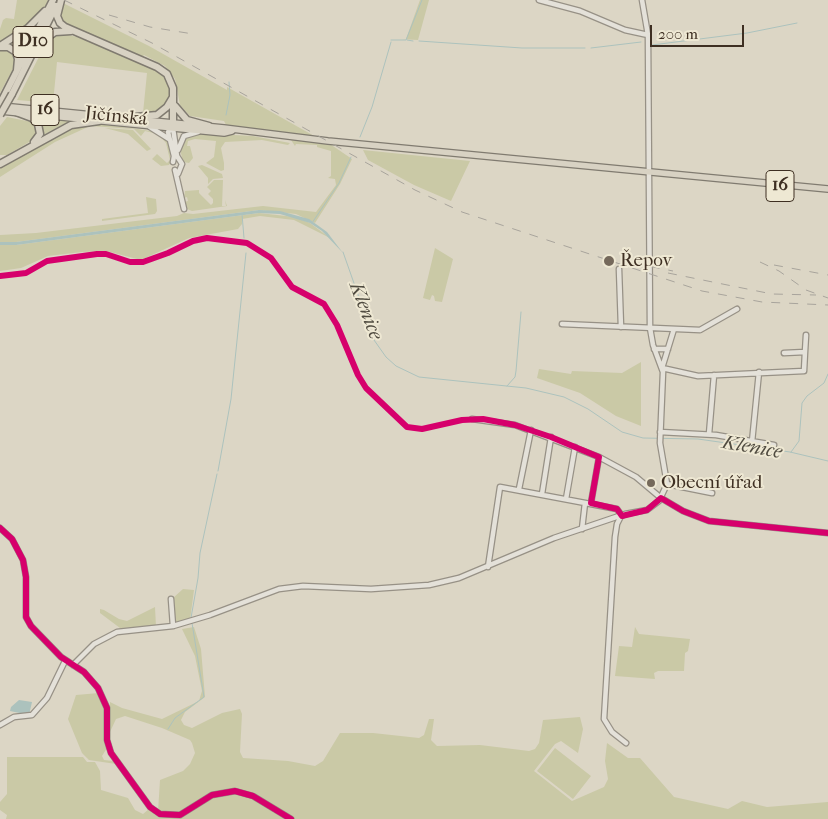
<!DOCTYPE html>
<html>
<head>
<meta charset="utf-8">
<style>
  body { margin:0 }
  #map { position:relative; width:828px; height:819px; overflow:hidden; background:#dcd6c5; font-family:"IM FELL French Canon",serif }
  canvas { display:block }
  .scale { position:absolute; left:650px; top:25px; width:94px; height:22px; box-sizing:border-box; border:2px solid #3e2f22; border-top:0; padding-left:6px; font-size:15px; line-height:18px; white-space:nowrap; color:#3e2f22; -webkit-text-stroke:4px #eee8d3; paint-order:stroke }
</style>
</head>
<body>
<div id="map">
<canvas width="828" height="819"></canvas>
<div class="scale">200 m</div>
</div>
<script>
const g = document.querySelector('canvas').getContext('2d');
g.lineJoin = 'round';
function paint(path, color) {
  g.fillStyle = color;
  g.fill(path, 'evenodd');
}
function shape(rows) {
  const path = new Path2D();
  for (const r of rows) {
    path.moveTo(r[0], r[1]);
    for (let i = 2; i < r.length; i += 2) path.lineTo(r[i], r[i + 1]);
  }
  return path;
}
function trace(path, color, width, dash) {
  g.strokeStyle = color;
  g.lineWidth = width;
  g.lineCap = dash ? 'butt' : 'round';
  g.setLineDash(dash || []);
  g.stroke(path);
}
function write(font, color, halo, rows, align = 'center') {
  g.font = font + ' "IM FELL French Canon",serif';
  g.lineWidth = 4;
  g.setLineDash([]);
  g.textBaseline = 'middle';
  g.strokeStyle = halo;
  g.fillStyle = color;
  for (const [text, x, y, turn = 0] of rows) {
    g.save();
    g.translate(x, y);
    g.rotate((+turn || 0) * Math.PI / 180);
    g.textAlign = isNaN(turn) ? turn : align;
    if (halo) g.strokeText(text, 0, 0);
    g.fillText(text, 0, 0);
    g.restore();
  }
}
paint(shape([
  [17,0,48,0,43,11,35,20,0,44,0,29,3,20,6,18,14,19],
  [420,0,429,0,418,40,400,39,406,39],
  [63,3,149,46,227,90,227,87,316,137,226,125,224,121,190,116,180,105,175,79,165,66,144,55,141,60,62,22,61,9],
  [40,21,21,58,20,53,11,43,29,32],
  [59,33,77,37,156,69,169,82,169,100,159,110,143,113,147,73,57,62,53,103,17,100,47,41],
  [5,49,13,53,15,58,14,67,0,93,0,50],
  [7,117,32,122,36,128,36,135,31,141,7,155,0,155,0,126],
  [38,118,70,121,43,135,43,126],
  [96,124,138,129,150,131,159,133,168,140,171,161,169,165,161,166,152,159,157,154,167,163,170,160,166,143,158,134,145,131,141,136,134,129,90,126,55,142,0,177,0,167,70,128],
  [105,128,133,130,151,149,147,151,128,134],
  [196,133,253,136,290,143,288,145,262,140,225,142,221,148,224,163,224,170,221,171,206,163,214,157,216,141,195,139,188,141,187,146,190,146,193,158,189,163,183,162,180,149,183,140],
  [291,140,330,144,352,159,340,184,315,223,296,214,259,210,16,242,0,242,0,235,36,233,177,216,184,213,193,214,263,206,316,212,336,185,335,179,328,178,331,176,331,151,317,147,317,145,296,144,295,146],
  [363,150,470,161,451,201,414,185,368,160],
  [202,165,222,174,223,178,213,179,208,184,208,178,198,166],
  [214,180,223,180,222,206,226,206,225,200,227,206,192,211,187,209,184,202,188,201,187,197,184,198,185,191,199,190,199,193,211,205,213,203,213,199,208,194,211,191,207,187],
  [146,197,156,199,157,211,155,214,102,221,102,219,148,213],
  [259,213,295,217,310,223,330,238,294,220,260,216,242,219,242,224,238,229,189,238,141,260,106,251,82,252,48,256,21,268,0,271,0,245,16,245],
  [435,248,453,259,442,302,435,301,434,296,432,295,430,300,423,298],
  [641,362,641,426,616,416,580,393,537,378,539,369,571,374,572,371,622,373],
  [183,589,194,590,190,620,174,623,173,598],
  [155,607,156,627,120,628,100,613,100,609,104,610,119,619,127,621],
  [194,627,201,649,205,697,185,712,181,720,184,725,192,728,222,713,240,709,242,714,240,752,243,758,288,761,315,766,323,761,340,733,373,733,419,738,424,735,429,719,434,719,431,740,437,746,480,745,529,751,535,749,539,743,543,720,580,717,583,729,578,753,561,741,555,744,534,771,572,801,604,787,608,779,605,761,607,743,628,758,640,758,674,797,728,809,742,801,767,807,828,802,828,819,6,819,7,815,0,810,0,802,7,794,7,757,83,757,87,762,95,762,100,771,101,790,128,798,135,810,143,814,149,809,155,814,158,812,160,780,183,771,190,764,195,753,192,743,190,740,162,728,125,716,116,719,110,732,110,702,122,708,162,719,199,701,202,691,195,656,182,629],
  [635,627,639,634,690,639,688,651,685,653,684,671,658,671,654,673,655,679,615,676,619,646,632,647],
  [99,693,106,711,107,748,102,756,104,760,113,761,116,764,89,760,82,753,68,719,76,695],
  [555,748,591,776,573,799,537,771]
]), '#cac9a6');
paint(shape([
  [259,210,280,211,309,219,327,232,343,253,322,231,310,223,280,214,259,213,16,245,0,245,0,242,16,242],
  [19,700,32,702,29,715,10,711,11,707]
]), '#acc2bd');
trace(shape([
  [391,40,406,40,422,0],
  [407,40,413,41],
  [419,41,522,48,585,48],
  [652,45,747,33,797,23],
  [591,48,641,42],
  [226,115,230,95,229,82],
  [360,137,372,107,391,42],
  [242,214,244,238],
  [312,223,339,183,351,157],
  [343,252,374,340,386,357,396,366,419,377,526,388,564,397,588,409,622,432,643,438,698,439,790,452,828,461],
  [507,386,515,377,516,371,521,312],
  [791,452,799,441,802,403,807,396,824,383,828,374],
  [218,471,231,399,246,253],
  [491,562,502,490],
  [191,618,198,578,200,553,217,474],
  [168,729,175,718,204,697,192,623]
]), '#acc2bd', 1);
const minor = shape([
  [539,0,580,11,625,30,648,35],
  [150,127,169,139],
  [173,128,177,156,182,164,178,174],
  [178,150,184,136,198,132],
  [173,162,174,156,168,132,173,128],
  [175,170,184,209],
  [619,269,621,327],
  [562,324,700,330,737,309],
  [674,329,662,368,698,376,804,371,805,352],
  [654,349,668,349],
  [784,353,805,352,806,335],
  [472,419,515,425,599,457,636,477,661,498,683,511,709,521,828,533],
  [660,432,716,435,774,445],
  [709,434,714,375],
  [752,442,759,372],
  [667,484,712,493],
  [519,489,531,430],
  [542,494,551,437],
  [566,499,575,447],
  [591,503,599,457],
  [621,516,617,524,615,537,604,719,612,732,626,743],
  [0,528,12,539,23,560,26,577,26,617,31,626,61,657,84,672,98,688,107,708,107,740,111,753,150,807,160,814,180,815,212,795,235,791,253,796,291,819],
  [582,529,585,503],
  [488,567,500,487,617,509,622,516],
  [171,599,173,626],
  [73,665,94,644,117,632,173,626,210,615,279,589,303,586,371,589,429,585,459,578,554,538,625,514,647,510,659,501,667,484,660,443,663,372,653,345,650,328,648,35,642,0],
  [0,725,14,717,32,715,47,698,65,661]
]);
const major = shape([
  [2,106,224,128,328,141,828,189],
  [0,111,224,133,232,131]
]);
const highway = shape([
  [61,0,57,16,60,23,65,27,157,67,167,74,173,88,173,123],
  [42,41,55,32,71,31],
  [0,46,28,28,45,11],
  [0,47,8,47,16,52,18,59,17,70],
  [12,94,56,6],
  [0,104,53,0],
  [175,106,187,120,209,126],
  [16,112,32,118,38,124,40,134,34,142],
  [125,118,157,115,167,107,173,97],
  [0,164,71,125,99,121]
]);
trace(minor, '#979186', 7);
trace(major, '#807b70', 8);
trace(highway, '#807b70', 9);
trace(minor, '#e4e1d9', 4.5);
trace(major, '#d8d2c3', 5.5);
trace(highway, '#d8d2c3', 6);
trace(shape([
  [64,0,152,43,415,190,462,212,702,291,762,302,828,305],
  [109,15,150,27,193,34],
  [760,262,779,271,806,290,828,298],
  [633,263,673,271],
  [774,265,828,275],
  [668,273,772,294,816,295]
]), '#a8a49c', 1, [9, 9]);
const highwayBridge = shape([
  [0,115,12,94]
]);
trace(highwayBridge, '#807b70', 9, []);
trace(highwayBridge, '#d8d2c3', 6);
trace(shape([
  [0,276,26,273,47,261,97,254,106,254,130,262,143,262,168,253,193,241,207,238,247,243,271,258,292,287,324,304,337,325,358,375,366,388,407,427,422,429,462,420,483,419,515,425,551,437,599,457,591,503,617,509,622,516,647,510,661,498,683,511,709,521,828,533],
  [0,528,12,539,23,560,26,577,26,617,31,626,61,657,84,672,98,688,107,708,107,740,111,753,150,807,160,814,180,815,212,795,235,791,253,796,291,819]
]), '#d6006c', 6);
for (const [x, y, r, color] of [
  [609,261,6,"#75695b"],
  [651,483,5,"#75695b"]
]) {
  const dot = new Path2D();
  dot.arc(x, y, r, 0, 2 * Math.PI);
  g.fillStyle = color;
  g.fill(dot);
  trace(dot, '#eee8d3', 2);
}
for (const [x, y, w] of [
  [33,42,40],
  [45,110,28],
  [780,186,28]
]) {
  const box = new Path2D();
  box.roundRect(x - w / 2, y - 15.5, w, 31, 4);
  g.fillStyle = '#eee8d3';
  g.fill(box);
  trace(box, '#3e2f22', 1);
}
write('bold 18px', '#3e2f22', null, [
  ["D10",33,42],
  ["16",45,110],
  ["16",780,186]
]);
write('19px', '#3e2f22', '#eee8d3', [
  ["Jičínská",116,117,6]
]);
write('19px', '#3e2f22', '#eee8d3', [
  ["Řepov",620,261],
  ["Obecní úřad",661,483]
], 'left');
write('italic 20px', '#504b40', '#eee8d3', [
  ["Klenice",365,311,69],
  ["Klenice",752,448,10]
]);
</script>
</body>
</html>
